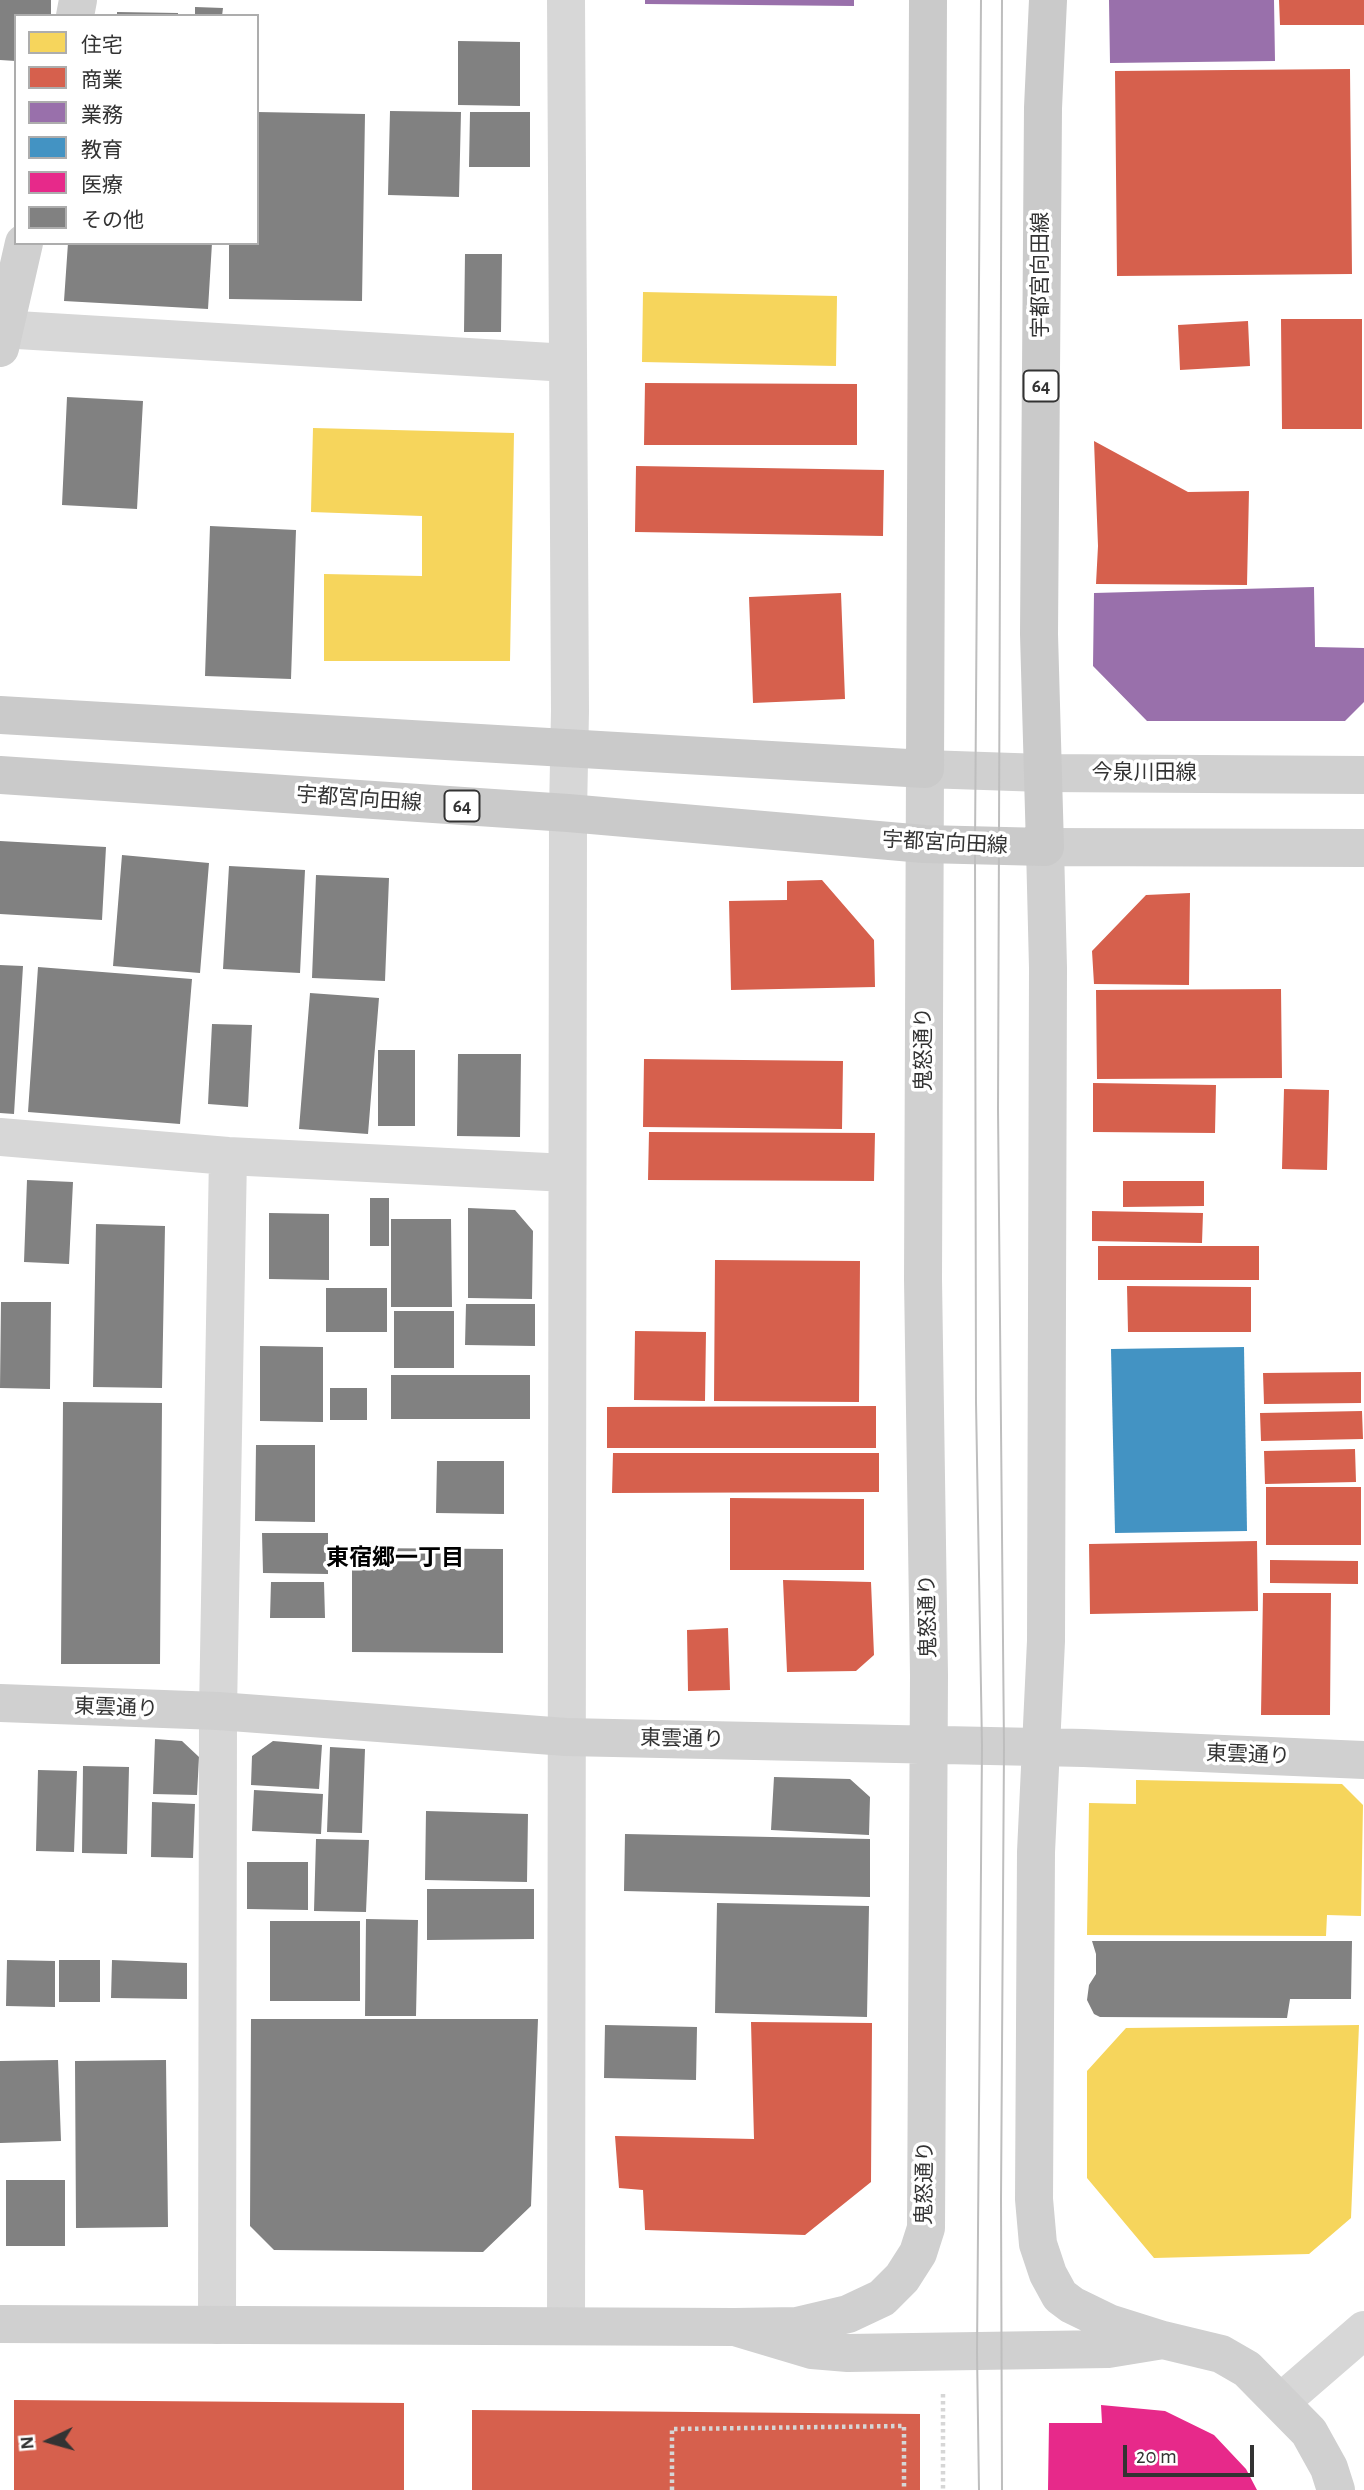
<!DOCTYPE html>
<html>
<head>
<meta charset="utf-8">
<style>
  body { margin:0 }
  #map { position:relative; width:1364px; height:2490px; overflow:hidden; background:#fff; font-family:"Alegreya Sans","Noto Sans JP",sans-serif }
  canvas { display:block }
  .legend { position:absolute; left:14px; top:14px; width:245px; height:231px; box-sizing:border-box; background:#fff; border:2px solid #adadad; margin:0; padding:9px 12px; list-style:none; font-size:21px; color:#333 }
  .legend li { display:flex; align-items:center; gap:14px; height:35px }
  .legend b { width:35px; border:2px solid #adadad }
  .north { position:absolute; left:14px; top:2406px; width:70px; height:70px; -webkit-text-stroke:5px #fff; paint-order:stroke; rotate:265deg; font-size:19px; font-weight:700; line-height:28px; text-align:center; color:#333 }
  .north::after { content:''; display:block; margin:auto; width:24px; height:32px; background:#333; clip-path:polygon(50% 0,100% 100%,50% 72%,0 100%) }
  .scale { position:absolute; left:1123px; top:2445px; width:131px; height:32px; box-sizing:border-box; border:4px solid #333; border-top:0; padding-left:9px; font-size:21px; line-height:24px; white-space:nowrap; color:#333; -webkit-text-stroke:5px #fff; paint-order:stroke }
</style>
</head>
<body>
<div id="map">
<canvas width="1364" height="2490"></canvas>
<ul class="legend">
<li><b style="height:19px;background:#f6d55c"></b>住宅</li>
<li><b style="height:19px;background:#d6604d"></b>商業</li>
<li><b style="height:19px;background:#9970ab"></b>業務</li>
<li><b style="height:19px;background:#4393c3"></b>教育</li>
<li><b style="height:19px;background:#e7298a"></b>医療</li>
<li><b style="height:19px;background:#818181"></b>その他</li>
</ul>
<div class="north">N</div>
<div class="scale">20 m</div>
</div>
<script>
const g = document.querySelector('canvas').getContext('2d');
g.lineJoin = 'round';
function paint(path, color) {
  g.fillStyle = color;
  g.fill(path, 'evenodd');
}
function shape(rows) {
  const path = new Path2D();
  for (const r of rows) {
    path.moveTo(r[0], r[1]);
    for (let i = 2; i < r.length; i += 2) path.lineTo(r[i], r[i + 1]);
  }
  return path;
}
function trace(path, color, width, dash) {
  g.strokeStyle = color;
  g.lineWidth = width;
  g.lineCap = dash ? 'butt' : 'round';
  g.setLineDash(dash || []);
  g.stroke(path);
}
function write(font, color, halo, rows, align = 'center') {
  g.font = font + ' "Alegreya Sans","Noto Sans JP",sans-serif';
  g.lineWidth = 7;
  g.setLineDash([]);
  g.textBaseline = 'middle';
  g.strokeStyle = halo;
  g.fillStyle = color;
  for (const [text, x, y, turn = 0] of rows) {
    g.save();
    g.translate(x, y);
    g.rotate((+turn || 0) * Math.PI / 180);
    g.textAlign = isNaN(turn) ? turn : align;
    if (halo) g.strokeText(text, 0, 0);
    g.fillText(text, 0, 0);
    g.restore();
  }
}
paint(shape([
  [643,292,837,296,836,366,642,362],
  [313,428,514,433,510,661,324,661,324,574,422,576,422,516,311,512],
  [1136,1780,1342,1784,1363,1805,1361,1916,1327,1915,1326,1936,1087,1935,1089,1803,1136,1804],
  [1359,2025,1351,2218,1309,2254,1154,2258,1087,2178,1087,2071,1126,2028]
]), '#f6d55c');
paint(shape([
  [1279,0,1364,0,1364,25,1280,25],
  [1350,69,1352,274,1117,276,1115,71],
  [1281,319,1362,319,1362,429,1282,429],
  [1248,321,1250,366,1180,370,1178,325],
  [645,383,857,384,857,445,644,445],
  [1094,441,1188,492,1249,491,1247,585,1096,584,1098,546],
  [636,466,884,470,883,536,635,532],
  [841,593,845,699,753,703,749,597],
  [822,880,874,940,875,987,731,990,729,901,787,900,787,881],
  [1190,893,1189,985,1094,984,1092,951,1146,895],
  [1281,989,1282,1078,1097,1079,1096,990],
  [644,1059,843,1061,842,1129,643,1127],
  [1093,1083,1216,1085,1215,1133,1093,1132],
  [1284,1089,1329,1090,1327,1170,1282,1169],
  [649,1132,875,1133,874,1181,648,1180],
  [1123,1181,1204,1181,1204,1206,1123,1207],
  [1092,1211,1203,1213,1202,1243,1092,1241],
  [1098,1246,1259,1246,1259,1280,1098,1280],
  [715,1260,860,1261,859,1402,714,1401],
  [1127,1286,1251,1287,1251,1332,1128,1332],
  [635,1331,706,1332,705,1401,634,1400],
  [1361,1372,1361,1403,1264,1404,1263,1373],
  [876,1406,876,1448,607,1448,607,1407],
  [1362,1411,1363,1439,1261,1441,1260,1413],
  [1355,1449,1356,1482,1265,1484,1264,1451],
  [613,1453,879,1453,879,1492,612,1493],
  [1266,1487,1361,1487,1361,1545,1266,1545],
  [730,1498,864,1499,864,1570,730,1570],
  [1257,1541,1258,1611,1090,1614,1089,1544],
  [1270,1560,1358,1561,1358,1584,1270,1583],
  [783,1580,871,1582,874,1655,856,1671,787,1672],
  [1263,1593,1331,1593,1330,1715,1261,1715],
  [728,1628,730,1690,688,1691,687,1630],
  [751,2022,872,2023,871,2182,805,2235,645,2230,643,2190,619,2188,615,2136,754,2139],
  [14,2400,404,2403,404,2490,14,2490],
  [472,2410,920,2414,920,2490,472,2490]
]), '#d6604d');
paint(shape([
  [645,0,854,0,854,6,645,4],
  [1109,0,1274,0,1275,61,1110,63],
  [1314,587,1315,647,1364,648,1364,702,1345,721,1147,721,1093,666,1094,593]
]), '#9970ab');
paint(shape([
  [1244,1347,1247,1531,1115,1533,1111,1349]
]), '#4393c3');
paint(shape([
  [1101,2405,1165,2411,1214,2435,1246,2469,1257,2490,1048,2490,1049,2423,1102,2423]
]), '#e7298a');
paint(shape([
  [0,0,51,0,51,16,16,16,16,61,0,60],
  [195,7,223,8,222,16,195,16],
  [117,12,178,13,178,16,117,16],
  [458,41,520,42,520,106,458,105],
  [390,111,461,112,459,197,388,195],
  [257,112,365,114,362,301,229,299,229,243,257,243],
  [470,112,530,112,530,167,469,167],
  [68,243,212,243,208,309,64,301],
  [465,254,502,254,501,332,464,332],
  [67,397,143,401,137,509,62,505],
  [210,526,296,530,291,679,205,676],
  [0,841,106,847,102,920,0,914],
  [122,855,209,863,200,973,113,966],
  [229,866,305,870,300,973,223,969],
  [316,875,389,878,385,981,312,978],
  [0,965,23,966,14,1114,0,1113],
  [38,967,192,979,180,1124,28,1112],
  [310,993,379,998,368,1134,299,1129],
  [212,1024,252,1025,248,1107,208,1104],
  [378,1050,415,1050,415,1126,378,1126],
  [458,1054,521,1054,520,1137,457,1136],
  [27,1180,73,1182,69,1264,24,1262],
  [370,1198,389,1198,389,1246,370,1246],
  [468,1208,515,1210,533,1231,532,1299,468,1298],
  [269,1213,329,1214,329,1280,269,1279],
  [391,1219,451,1219,452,1307,391,1307],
  [96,1224,165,1226,162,1388,93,1387],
  [326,1288,387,1288,387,1332,326,1332],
  [1,1302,51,1302,50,1389,0,1388],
  [466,1304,535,1304,535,1346,465,1345],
  [394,1311,454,1311,454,1368,394,1368],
  [260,1346,323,1347,323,1422,260,1421],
  [391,1375,530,1375,530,1419,391,1419],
  [330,1388,367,1388,367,1420,330,1420],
  [63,1402,162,1403,160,1664,61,1664],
  [256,1445,315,1445,315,1522,255,1521],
  [437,1461,504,1461,504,1514,436,1513],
  [262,1533,328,1533,328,1574,263,1573],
  [352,1548,503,1549,503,1653,352,1652],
  [271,1582,324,1582,325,1618,270,1618],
  [155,1739,182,1741,199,1757,197,1795,153,1794],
  [273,1741,322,1745,319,1789,251,1785,252,1756],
  [330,1747,365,1749,362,1833,327,1832],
  [83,1766,129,1767,127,1854,82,1853],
  [38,1770,77,1771,74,1852,36,1851],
  [774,1777,850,1779,870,1797,869,1835,771,1830],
  [254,1790,323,1794,321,1834,252,1831],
  [152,1802,195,1804,193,1858,151,1857],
  [426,1811,528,1814,527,1882,425,1880],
  [625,1834,870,1839,870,1897,624,1891],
  [316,1839,369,1840,366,1912,314,1911],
  [247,1862,308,1862,308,1910,247,1909],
  [427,1889,534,1889,534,1939,427,1940],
  [717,1903,869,1906,867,2017,715,2013],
  [366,1919,418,1920,416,2016,365,2016],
  [270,1921,360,1921,360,2001,270,2001],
  [1092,1941,1352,1941,1351,1999,1290,1999,1287,2018,1100,2017,1094,2014,1087,2000,1089,1985,1096,1974,1096,1954],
  [7,1960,55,1961,55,2007,6,2006],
  [59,1960,100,1960,100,2002,59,2002],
  [112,1960,187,1963,187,1999,111,1998],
  [251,2019,538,2019,531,2206,483,2252,274,2250,250,2226],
  [605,2025,697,2027,696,2080,604,2078],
  [58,2060,61,2141,0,2143,0,2061],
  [166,2060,168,2227,76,2228,75,2061],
  [6,2180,65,2180,65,2246,6,2246]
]), '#818181');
trace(shape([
  [943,2394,943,2490],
  [672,2490,672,2429,904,2426,904,2490]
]), '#d6d6d6', 4.5, [3.5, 3.5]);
trace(shape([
  [0,329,568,363],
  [0,1137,228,1156,567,1173],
  [217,2325,218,1711,228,1156],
  [566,2325,568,813,570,711,566,0],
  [1281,2402,1364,2330]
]), '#d7d7d7', 38);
trace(shape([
  [75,16,78,0],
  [0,348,24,243],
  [0,1703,218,1711,566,1737,1084,1748,1364,1760],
  [0,2324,735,2327,812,2350,848,2353,1108,2349,1163,2340,1221,2354,1247,2369,1309,2432,1329,2468,1336,2490],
  [735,2327,797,2326,848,2314,882,2298,902,2278,918,2253,926,2228,929,1675,923,1279,925,769,1043,773,1364,775],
  [1163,2340,1109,2323,1072,2305,1060,2296,1048,2274,1038,2244,1034,2199,1036,1852,1046,1641,1048,968,1045,847,1364,848]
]), '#d0d0d0', 38);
trace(shape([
  [0,715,925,769,928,0],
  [0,775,568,813,924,844,1045,847,1039,634,1043,108,1048,0]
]), '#cacaca', 38);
trace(shape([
  [1002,0,998,1108,1004,1747,1001,2199,1002,2490],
  [979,2490,977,2352,982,1746,976,1402,975,845,981,0]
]), '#bebebe', 2);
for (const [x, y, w] of [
  [1041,386,35],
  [462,806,35]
]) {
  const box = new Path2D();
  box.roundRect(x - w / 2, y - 15.5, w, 31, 5);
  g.fillStyle = '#fff';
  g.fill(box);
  trace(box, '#333', 2);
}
write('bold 19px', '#333', null, [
  ["64",1041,386],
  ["64",462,806]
]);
write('21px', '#333', '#fff', [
  ["宇都宮向田線",1041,275,-90],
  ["今泉川田線",1144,773],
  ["宇都宮向田線",359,799,4],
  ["宇都宮向田線",945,843,3],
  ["鬼怒通り",924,1049,-90],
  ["鬼怒通り",928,1616,-91],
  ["東雲通り",116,1708,2],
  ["東雲通り",682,1739,1],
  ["東雲通り",1248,1755,2],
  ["鬼怒通り",925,2183,-89]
]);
write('bold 23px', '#000', '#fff', [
  ["東宿郷一丁目",395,1558]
]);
</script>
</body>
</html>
